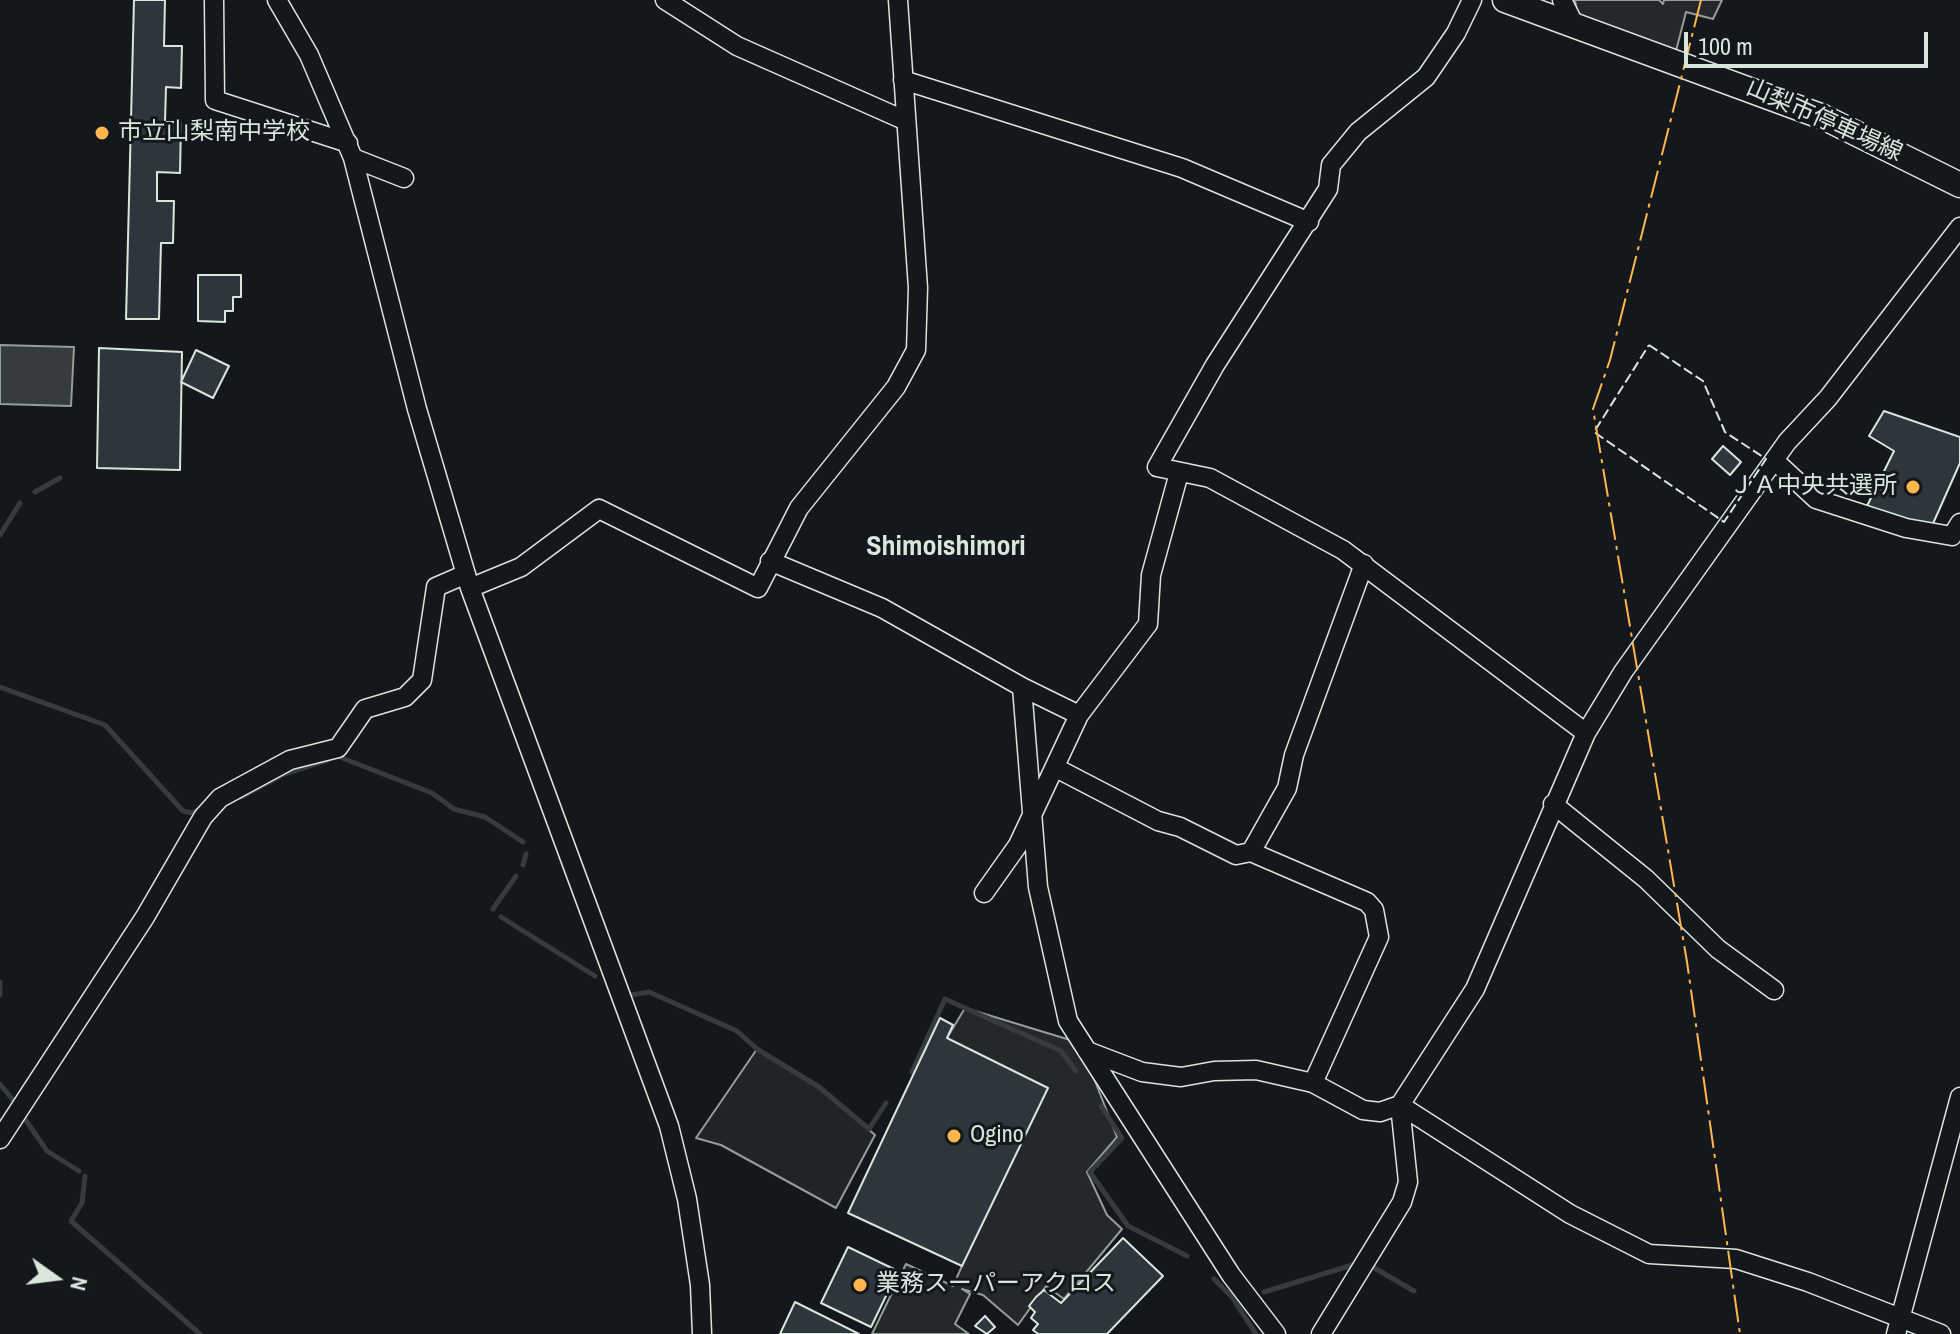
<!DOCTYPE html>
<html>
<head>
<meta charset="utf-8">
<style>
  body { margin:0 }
  #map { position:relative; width:1960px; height:1334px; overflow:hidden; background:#14181c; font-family:"Archivo Narrow",sans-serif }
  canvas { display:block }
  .north { position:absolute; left:16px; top:1238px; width:80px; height:80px; -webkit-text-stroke:6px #14181c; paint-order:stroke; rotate:104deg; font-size:22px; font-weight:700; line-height:32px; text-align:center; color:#d8e6dc }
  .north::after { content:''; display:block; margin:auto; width:28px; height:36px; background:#d8e6dc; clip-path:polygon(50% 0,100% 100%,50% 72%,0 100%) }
  .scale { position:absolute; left:1684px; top:32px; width:244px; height:36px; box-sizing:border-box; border:4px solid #d8e6dc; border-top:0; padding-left:10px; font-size:24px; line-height:28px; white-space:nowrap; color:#d8e6dc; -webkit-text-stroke:6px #14181c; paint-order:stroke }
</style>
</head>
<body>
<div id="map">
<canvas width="1960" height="1334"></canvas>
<div class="north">N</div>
<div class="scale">100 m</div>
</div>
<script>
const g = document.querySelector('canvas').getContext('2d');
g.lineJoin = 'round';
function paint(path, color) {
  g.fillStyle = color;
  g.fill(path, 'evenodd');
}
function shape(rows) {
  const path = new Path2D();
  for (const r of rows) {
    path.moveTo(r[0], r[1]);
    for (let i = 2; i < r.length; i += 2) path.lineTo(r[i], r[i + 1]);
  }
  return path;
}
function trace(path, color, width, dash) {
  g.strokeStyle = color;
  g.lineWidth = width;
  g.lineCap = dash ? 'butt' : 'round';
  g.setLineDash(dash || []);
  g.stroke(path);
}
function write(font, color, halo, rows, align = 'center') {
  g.font = font + ' "Archivo Narrow","Noto Sans JP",sans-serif';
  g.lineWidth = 6;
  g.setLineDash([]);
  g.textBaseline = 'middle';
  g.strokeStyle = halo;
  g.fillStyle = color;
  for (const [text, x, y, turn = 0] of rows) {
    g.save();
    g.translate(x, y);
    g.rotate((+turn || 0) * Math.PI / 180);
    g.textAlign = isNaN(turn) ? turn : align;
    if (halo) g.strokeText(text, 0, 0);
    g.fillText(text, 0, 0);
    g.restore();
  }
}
const green = shape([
  [757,1049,819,1087,875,1135,836,1208,721,1145,696,1138,757,1049]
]);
paint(green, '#202428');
trace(green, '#939e99', 2);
const parking = shape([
  [1575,0,1659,0,1663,4,1664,0,1722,0,1713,19,1686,12,1676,51,1578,17,1575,0],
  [965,1008,1080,1043,1117,1137,1087,1172,1107,1215,1122,1229,1064,1299,1046,1286,1018,1325,983,1295,962,1289,970,1294,955,1324,969,1334,872,1334,906,1264,953,1286,962,1266,947,1038,965,1008]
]);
paint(parking, '#24282b');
trace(parking, '#939e99', 2);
const water = shape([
  [0,345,74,347,71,406,0,404,0,345]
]);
paint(water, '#363b3e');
trace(water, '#939e99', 2);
trace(shape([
  [35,492,60,478],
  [0,535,20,503],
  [0,687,105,725,183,811,193,813,199,809],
  [337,756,432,793,454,809,485,817,523,842],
  [241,797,284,774,328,760],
  [523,865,526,854],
  [493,909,516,876],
  [501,917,595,976],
  [0,982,0,995],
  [631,995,649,992,737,1031,757,1049,819,1087,869,1129,886,1103],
  [912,1072,945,999,1061,1051,1076,1071],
  [0,1084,14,1101],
  [1101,1106,1122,1138,1090,1172,1128,1226,1187,1256],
  [25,1119,47,1151,79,1171],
  [85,1176,82,1203,71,1221,200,1334],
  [1371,1266,1414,1291],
  [1214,1279,1232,1297,1256,1334],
  [1264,1292,1356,1264]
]), '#363b3e', 5);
const building = shape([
  [134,0,165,0,164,46,182,46,181,88,166,87,165,122,181,122,180,173,157,172,157,201,174,201,173,243,161,243,159,319,126,319,134,0],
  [198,275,241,275,241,297,233,297,233,311,225,311,225,322,198,321,198,275],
  [99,348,182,352,180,470,97,468,99,348],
  [196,350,229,366,213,398,181,382,196,350],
  [1884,411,1960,437,1960,463,1931,528,1865,510,1894,451,1869,436,1884,411],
  [1723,446,1741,462,1730,475,1712,459,1723,446],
  [940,1018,953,1025,947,1038,1048,1088,962,1266,848,1213,940,1018],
  [1123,1238,1163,1276,1107,1334,1038,1334,1033,1330,1038,1324,1031,1318,1035,1312,1029,1306,1036,1297,1044,1290,1061,1303,1123,1238],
  [848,1247,898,1271,871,1327,821,1303,848,1247],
  [795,1302,859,1334,780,1334,795,1302],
  [985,1316,995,1327,987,1334,975,1326,985,1316]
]);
paint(building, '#2c363c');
trace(building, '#d8e6dc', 2);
const minor = shape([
  [214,0,215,100,348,143],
  [277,0,309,55,353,158,417,409,470,588,669,1126,687,1199,700,1285,702,1334],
  [665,0,737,46,904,120],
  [1472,0,1456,33,1426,77,1358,132,1331,165,1328,189,1215,365,1157,467,1210,478,1343,550,1586,733],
  [1562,0,1574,24],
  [903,80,1182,168,1309,222],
  [353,158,404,178],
  [1774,460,1816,499,1906,528,1952,536,1960,523],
  [770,561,882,608,1022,687,1038,887,1068,1021,1231,1275,1276,1334],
  [470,588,521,567,599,509,758,588,799,508,896,387,916,350,918,288,898,0],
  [1022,687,1079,715],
  [1056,768,1158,821,1180,827,1236,855,1251,852,1367,902,1374,910,1379,937,1313,1083],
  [1553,804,1646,879,1718,949,1774,990],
  [1251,852,1287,788,1294,755,1364,564],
  [984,893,1018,845,1079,715,1148,624,1151,575,1179,473],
  [1087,1051,1142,1072,1181,1077,1214,1071,1256,1070,1313,1083,1363,1110,1380,1112,1400,1105,1475,989,1586,733,1623,672,1787,442,1828,398,1960,227],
  [1400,1105,1570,1214,1649,1254,1736,1259,1808,1282,1941,1334],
  [0,1139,145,917,203,817,220,798,290,760,338,748,365,709,405,697,422,680,436,587,466,574],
  [1321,1334,1402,1202,1408,1182,1400,1105],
  [1896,1334,1960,1097]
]);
const major = shape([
  [1505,0,1823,117,1960,185]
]);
trace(minor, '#d8e6dc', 21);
trace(major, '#d8e6dc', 27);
trace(minor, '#14181c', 18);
trace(major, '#14181c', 24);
trace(shape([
  [1649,345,1703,381,1725,432,1766,459,1724,522,1594,432,1649,345]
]), '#d8e6dc', 2, [10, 4]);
trace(shape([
  [1701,0,1610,360,1593,409,1687,962,1740,1334]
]), '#ffb74d', 2, [28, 6, 4, 6]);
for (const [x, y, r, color] of [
  [102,133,8,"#ffb74d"],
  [1913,487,8,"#ffb74d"],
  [954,1136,8,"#ffb74d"],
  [860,1285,8,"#ffb74d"]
]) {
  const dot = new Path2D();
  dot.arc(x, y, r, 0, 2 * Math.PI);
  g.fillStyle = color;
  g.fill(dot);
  trace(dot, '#14181c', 3);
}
write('24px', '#d8e6dc', '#14181c', [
  ["山梨市停車場線",1824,121,24]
]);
write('24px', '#d8e6dc', '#14181c', [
  ["市立山梨南中学校",118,133],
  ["ＪＡ中央共選所",1897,487,"right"],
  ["Ogino",970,1136],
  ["業務スーパーアクロス",876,1285]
], 'left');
write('bold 28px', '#d8e6dc', '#14181c', [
  ["Shimoishimori",946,547]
]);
</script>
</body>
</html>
